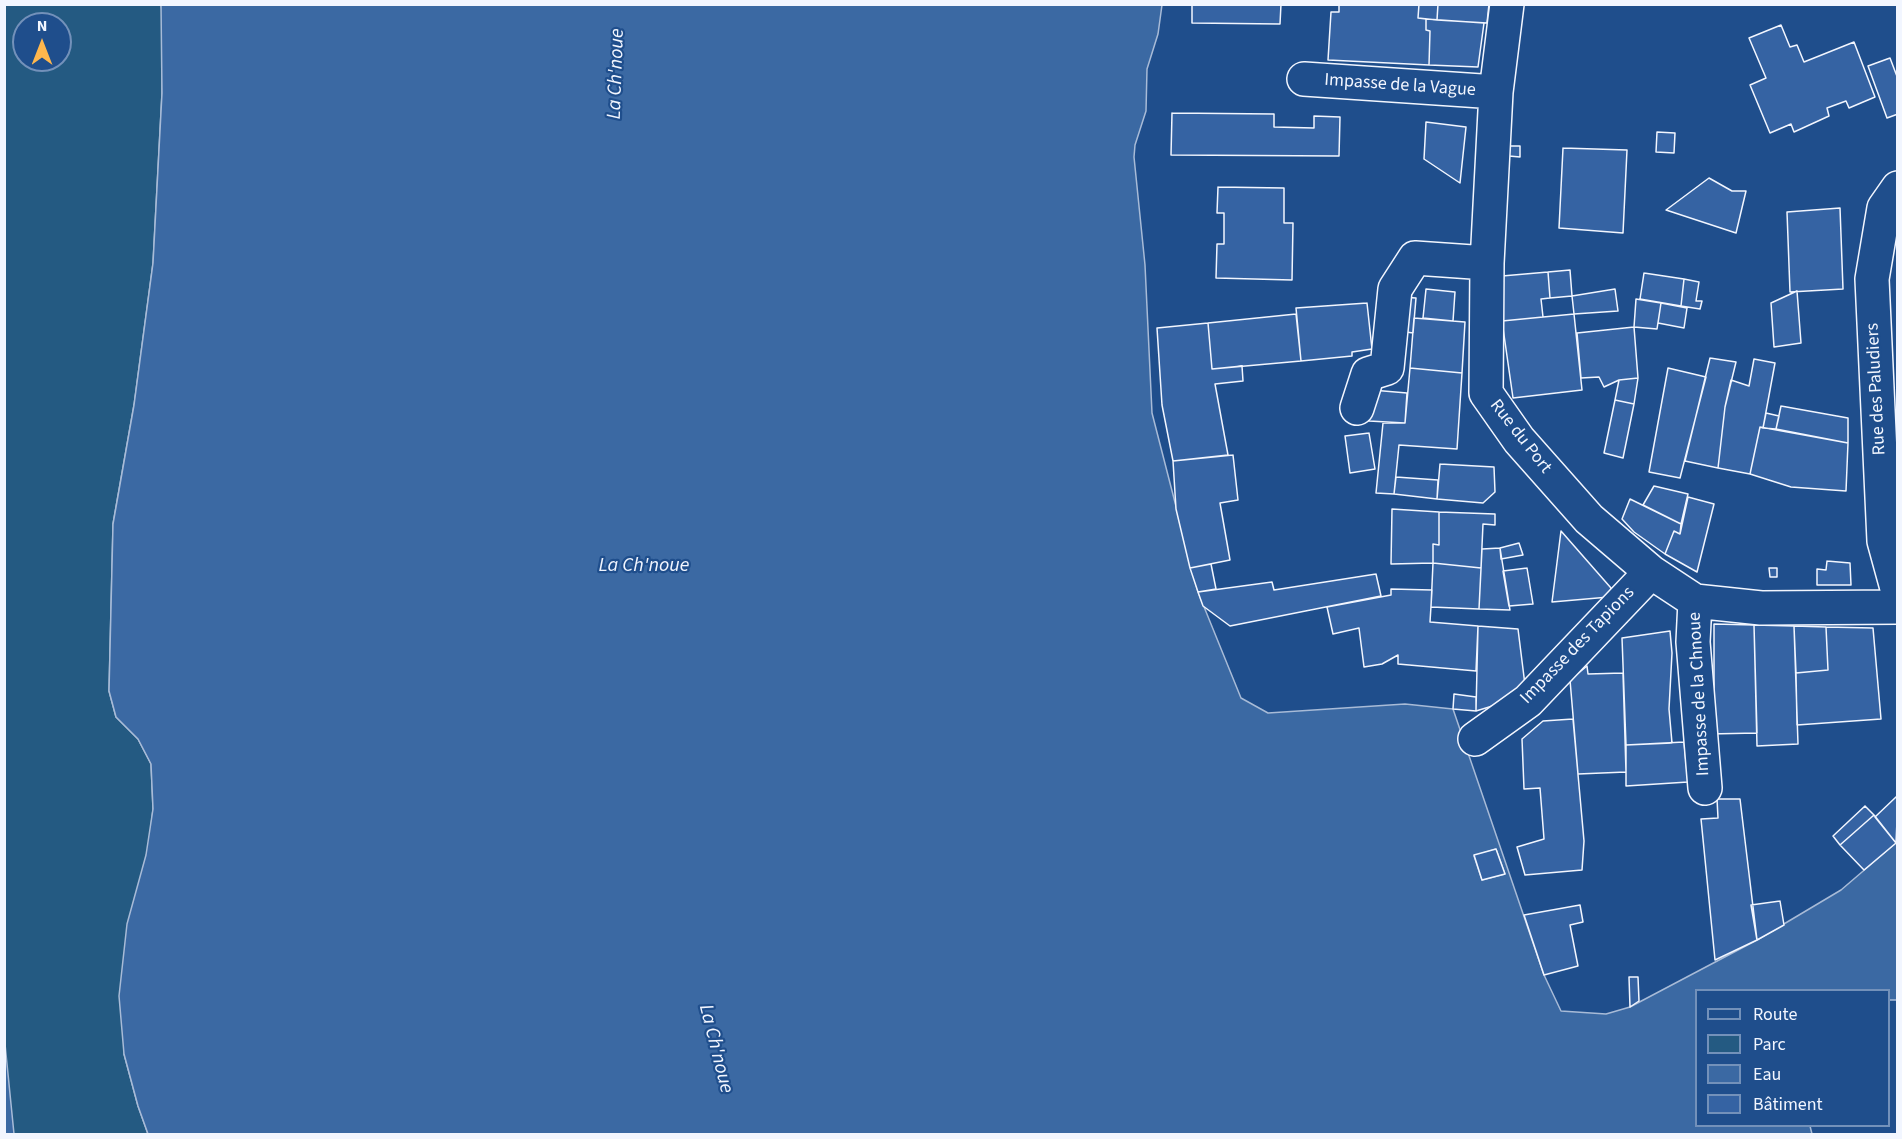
<!DOCTYPE html>
<html>
<head>
<meta charset="utf-8">
<style>
  body { margin:0 }
  #map { position:relative; width:1902px; height:1139px; overflow:hidden; background:#1f4e8c; font-family:"Source Sans 3",sans-serif }
  canvas { display:block }
  .frame { position:absolute; inset:0; border:6px solid #f2f6ff; pointer-events:none }
  .legend { position:absolute; left:1695px; top:989px; width:195px; height:138px; box-sizing:border-box; background:#1f4e8c; border:2px solid #7391ba; margin:0; padding:8px 10px; list-style:none; font-size:18px; color:#f2f6ff }
  .legend li { display:flex; align-items:center; gap:12px; height:30px }
  .legend b { width:30px; border:2px solid #7391ba }
  .north { position:absolute; left:12px; top:12px; width:60px; height:60px; box-sizing:border-box; background:#1f4e8c; border:2px solid #7391ba; border-radius:50%; rotate:0deg; font-size:16px; font-weight:700; line-height:24px; text-align:center; color:#f2f6ff }
  .north::after { content:''; display:block; margin:auto; width:21px; height:27px; background:#ffb74d; clip-path:polygon(50% 0,100% 100%,50% 72%,0 100%) }
</style>
</head>
<body>
<div id="map">
<canvas width="1902" height="1139"></canvas>
<div class="frame"></div>
<ul class="legend">
<li><b style="height:8px;background:#1f4e8c"></b>Route</li>
<li><b style="height:16px;background:#245a82"></b>Parc</li>
<li><b style="height:16px;background:#3b69a3"></b>Eau</li>
<li><b style="height:16px;background:#3563a3"></b>Bâtiment</li>
</ul>
<div class="north">N</div>
</div>
<script>
const g = document.querySelector('canvas').getContext('2d');
g.lineJoin = 'round';
function paint(path, color) {
  g.fillStyle = color;
  g.fill(path, 'evenodd');
}
function shape(rows) {
  const path = new Path2D();
  for (const r of rows) {
    path.moveTo(r[0], r[1]);
    for (let i = 2; i < r.length; i += 2) path.lineTo(r[i], r[i + 1]);
  }
  return path;
}
function trace(path, color, width, dash) {
  g.strokeStyle = color;
  g.lineWidth = width;
  g.lineCap = dash ? 'butt' : 'round';
  g.setLineDash(dash || []);
  g.stroke(path);
}
function write(font, color, halo, rows, align = 'center') {
  g.font = font + ' "Source Sans 3",sans-serif';
  g.lineWidth = 4.5;
  g.setLineDash([]);
  g.textBaseline = 'middle';
  g.strokeStyle = halo;
  g.fillStyle = color;
  for (const [text, x, y, turn = 0] of rows) {
    g.save();
    g.translate(x, y);
    g.rotate((+turn || 0) * Math.PI / 180);
    g.textAlign = isNaN(turn) ? turn : align;
    if (halo) g.strokeText(text, 0, 0);
    g.fillText(text, 0, 0);
    g.restore();
  }
}
const green = shape([
  [5,5,161,5,162,11,162,93,153,263,134,405,113,524,109,691,116,717,138,739,151,764,153,809,124,1054,138,1106,148,1134,5,1134,5,5],
  [24,24,60,24,60,60,24,60,24,24]
]);
paint(green, '#245a82');
trace(green, '#a8bbd7', 1.5);
const water = shape([
  [161,5,1162,5,1158,34,1147,69,1146,111,1135,145,1134,157,1145,265,1152,413,1198,592,1241,698,1268,713,1405,704,1453,709,1544,975,1561,1011,1606,1014,1630,1007,1757,940,1841,890,1897,842,1897,1000,1889,1000,1888,990,1696,990,1696,1126,1810,1126,1812,1134,148,1134,138,1106,124,1054,119,996,127,924,146,855,153,809,151,764,138,739,116,717,109,691,113,524,134,405,153,263,162,93,161,5],
  [1496,849,1505,874,1482,880,1474,856,1496,849],
  [4,1044,5,1044,14,1134,5,1134,4,1044]
]);
paint(water, '#3b69a3');
trace(water, '#a8bbd7', 1.5);
const building = shape([
  [1192,4,1281,4,1280,24,1192,23,1192,4],
  [1339,4,1419,4,1418,18,1426,19,1426,30,1430,31,1429,65,1328,60,1331,12,1339,12,1339,4],
  [1419,4,1438,4,1437,20,1418,18,1419,4],
  [1438,4,1489,4,1487,23,1437,20,1438,4],
  [1426,19,1484,23,1478,67,1429,65,1430,31,1426,30,1426,19],
  [1781,25,1790,47,1797,45,1804,62,1854,42,1875,97,1849,108,1846,101,1827,108,1829,116,1794,132,1791,124,1770,133,1750,85,1766,78,1749,38,1781,25],
  [1890,58,1898,79,1898,114,1887,118,1868,66,1890,58],
  [1172,113,1274,114,1274,127,1314,128,1314,116,1340,117,1339,156,1171,155,1172,113],
  [1426,122,1466,127,1460,183,1424,159,1426,122],
  [1657,132,1675,133,1674,153,1656,152,1657,132],
  [1509,146,1520,146,1520,157,1509,156,1509,146],
  [1563,148,1627,150,1623,233,1559,228,1563,148],
  [1709,178,1732,191,1746,191,1736,233,1666,210,1709,178],
  [1218,187,1284,188,1284,223,1293,223,1292,280,1216,278,1217,244,1224,244,1224,213,1217,213,1218,187],
  [1840,208,1843,289,1790,292,1787,212,1840,208],
  [1570,270,1572,296,1550,298,1548,272,1570,270],
  [1548,272,1550,298,1541,299,1543,317,1502,321,1502,276,1548,272],
  [1644,273,1684,279,1681,306,1640,299,1644,273],
  [1684,279,1699,282,1696,301,1702,301,1700,309,1681,306,1684,279],
  [1426,289,1455,292,1453,321,1423,318,1426,289],
  [1615,289,1618,311,1574,314,1572,296,1615,289],
  [1797,291,1801,343,1774,347,1771,303,1797,291],
  [1402,297,1416,298,1413,333,1399,331,1402,297],
  [1636,299,1661,303,1657,329,1634,327,1636,299],
  [1367,303,1372,349,1352,352,1352,356,1301,361,1296,308,1367,303],
  [1661,303,1687,308,1684,328,1658,323,1661,303],
  [1296,314,1301,361,1212,369,1208,323,1296,314],
  [1574,314,1582,390,1513,398,1502,321,1574,314],
  [1414,318,1465,322,1462,373,1410,368,1414,318],
  [1208,323,1212,369,1242,366,1243,381,1215,384,1228,455,1173,461,1162,405,1157,328,1208,323],
  [1634,327,1638,378,1619,380,1604,387,1599,377,1581,378,1577,333,1634,327],
  [1710,358,1736,362,1725,407,1718,468,1685,461,1710,358],
  [1754,359,1775,363,1763,428,1760,427,1750,474,1718,468,1725,407,1731,380,1749,386,1754,359],
  [1410,368,1462,373,1457,449,1399,445,1394,494,1376,493,1383,423,1405,423,1410,368],
  [1668,368,1706,377,1680,478,1649,472,1668,368],
  [1638,378,1634,404,1615,400,1619,380,1638,378],
  [1372,390,1407,393,1405,423,1369,421,1372,390],
  [1615,400,1634,404,1623,458,1604,453,1615,400],
  [1781,406,1848,418,1848,443,1776,429,1781,406],
  [1766,413,1779,416,1776,429,1763,428,1766,413],
  [1760,427,1848,443,1846,491,1791,487,1750,474,1760,427],
  [1369,433,1375,469,1350,473,1345,436,1369,433],
  [1233,455,1238,500,1220,503,1230,560,1190,568,1176,509,1173,461,1233,455],
  [1440,464,1494,467,1495,492,1483,503,1437,499,1440,464],
  [1396,477,1438,480,1437,499,1394,494,1396,477],
  [1654,486,1688,494,1681,524,1643,505,1654,486],
  [1688,497,1714,504,1697,572,1665,554,1674,531,1680,534,1688,497],
  [1630,499,1681,524,1680,534,1674,531,1665,554,1634,532,1622,519,1630,499],
  [1392,509,1439,512,1439,545,1433,544,1433,563,1391,564,1392,509],
  [1439,512,1495,514,1495,525,1483,524,1481,568,1433,563,1433,544,1439,545,1439,512],
  [1561,531,1611,588,1609,597,1552,602,1561,531],
  [1519,543,1523,555,1501,559,1500,548,1519,543],
  [1500,548,1510,610,1479,609,1482,549,1500,548],
  [1827,561,1850,563,1851,585,1817,585,1817,569,1826,570,1827,561],
  [1433,563,1481,568,1479,609,1431,607,1433,563],
  [1211,564,1216,589,1198,592,1190,568,1211,564],
  [1527,568,1533,604,1509,606,1503,571,1527,568],
  [1769,568,1777,568,1777,577,1770,577,1769,568],
  [1376,574,1381,596,1230,626,1203,606,1198,592,1272,582,1274,590,1376,574],
  [1391,589,1432,590,1430,622,1478,626,1476,671,1398,664,1398,655,1382,664,1364,667,1359,628,1333,634,1327,607,1391,595,1391,589],
  [1714,624,1754,625,1757,733,1709,734,1706,689,1714,688,1714,624],
  [1754,625,1794,626,1798,744,1757,746,1754,625],
  [1478,626,1518,629,1525,685,1512,700,1476,711,1478,626],
  [1794,626,1826,627,1828,670,1796,673,1794,626],
  [1826,627,1873,628,1881,719,1797,725,1796,673,1828,670,1826,627],
  [1670,631,1672,653,1669,709,1672,743,1626,745,1622,638,1670,631],
  [1587,666,1588,674,1623,673,1626,772,1578,774,1570,680,1587,666],
  [1454,694,1476,697,1476,711,1453,709,1454,694],
  [1573,719,1584,841,1582,870,1525,875,1517,847,1544,839,1540,788,1524,789,1522,739,1543,721,1573,719],
  [1684,742,1688,782,1626,786,1626,745,1684,742],
  [1896,797,1898,799,1896,843,1875,817,1896,797],
  [1717,799,1740,799,1757,940,1715,960,1701,819,1718,818,1717,799],
  [1865,806,1874,815,1840,845,1833,836,1865,806],
  [1874,815,1896,843,1864,870,1840,845,1874,815],
  [1496,849,1505,874,1482,880,1474,855,1496,849],
  [1780,901,1784,925,1757,940,1751,905,1780,901],
  [1580,905,1583,922,1570,925,1578,966,1544,975,1524,915,1580,905],
  [1629,977,1638,977,1639,1001,1630,1007,1629,977]
]);
paint(building, '#3563a3');
trace(building, '#f2f6ff', 1.5);
const minor = shape([
  [1507,4,1496,92,1487,263,1486,393,1519,440,1589,519,1651,572,1695,601,1761,608,1898,607],
  [1304,79,1496,92],
  [1898,188,1884,208,1872,279,1884,541,1898,592],
  [1357,408,1368,374,1387,368,1395,289,1415,258,1487,263],
  [1695,601,1693,642,1705,788],
  [1475,739,1528,701,1651,572]
]);
trace(minor, '#f2f6ff', 36);
trace(minor, '#1f4e8c', 33);
write('18px', '#f2f6ff', '#1f4e8c', [
  ["Impasse de la Vague",1400,86,4],
  ["Rue des Paludiers",1877,389,-93],
  ["Rue du Port",1520,437,52],
  ["Impasse des Tapions",1578,646,-46],
  ["Impasse de la Chnoue",1700,694,-93]
]);
write('italic 20px', '#f2f6ff', '#1f4e8c', [
  ["La Ch'noue",617,74,-88],
  ["La Ch'noue",644,567],
  ["La Ch'noue",715,1049,76]
]);
</script>
</body>
</html>
